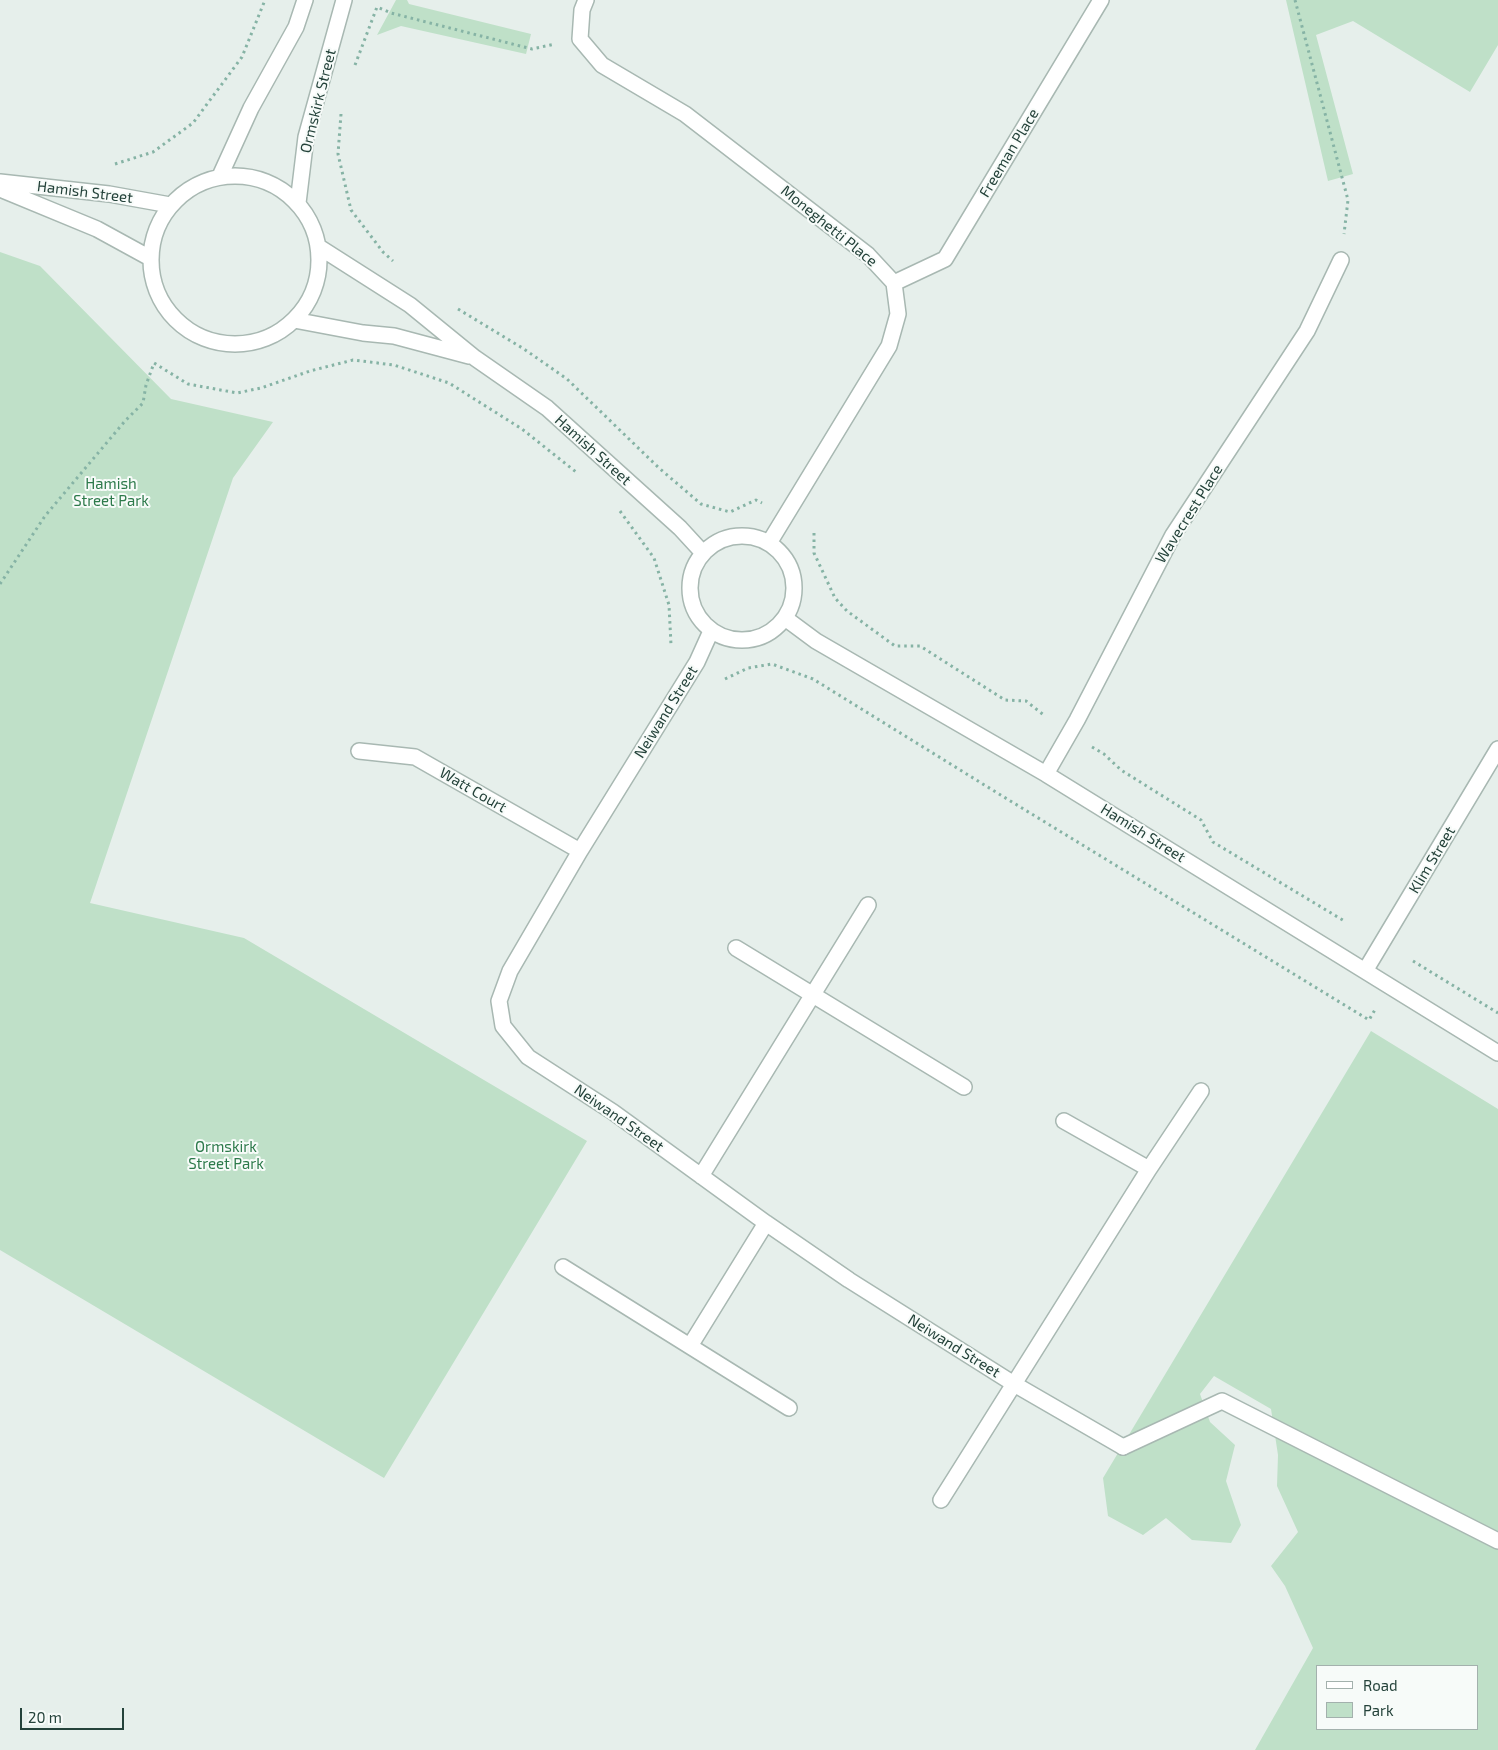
<!DOCTYPE html>
<html>
<head>
<meta charset="utf-8">
<style>
  body { margin:0 }
  #map { position:relative; width:1498px; height:1750px; overflow:hidden; background:#e6efeb; font-family:"Exo 2",sans-serif }
  canvas { display:block }
  .legend { position:absolute; left:1316px; top:1665px; width:162px; height:65px; box-sizing:border-box; background:#f7fbf9; border:1px solid #a3b1ad; margin:0; padding:6px 9px; list-style:none; font-size:15px; color:#24423a }
  .legend li { display:flex; align-items:center; gap:10px; height:25px }
  .legend b { width:25px; border:1px solid #a3b1ad }
  .scale { position:absolute; left:20px; top:1708px; width:104px; height:22px; box-sizing:border-box; border:2px solid #24423a; border-top:0; padding-left:6px; font-size:15px; line-height:18px; white-space:nowrap; color:#24423a; -webkit-text-stroke:4px #f7fbf9; paint-order:stroke }
</style>
</head>
<body>
<div id="map">
<canvas width="1498" height="1750"></canvas>
<ul class="legend">
<li><b style="height:6px;background:#fff"></b>Road</li>
<li><b style="height:14px;background:#bfe0c8"></b>Park</li>
</ul>
<div class="scale">20 m</div>
</div>
<script>
const g = document.querySelector('canvas').getContext('2d');
g.lineJoin = 'round';
function paint(path, color) {
  g.fillStyle = color;
  g.fill(path, 'evenodd');
}
function shape(rows) {
  const path = new Path2D();
  for (const r of rows) {
    if (r.length === 3) {
      path.moveTo(r[0] + r[2], r[1]);
      path.arc(r[0], r[1], r[2], 0, 2 * Math.PI);
      continue;
    }
    path.moveTo(r[0], r[1]);
    for (let i = 2; i < r.length; i += 2) path.lineTo(r[i], r[i + 1]);
  }
  return path;
}
function trace(path, color, width, dash) {
  g.strokeStyle = color;
  g.lineWidth = width;
  g.lineCap = dash ? 'butt' : 'round';
  g.setLineDash(dash || []);
  g.stroke(path);
}
function write(font, color, halo, rows, align = 'center') {
  g.font = font + ' "Exo 2",sans-serif';
  g.lineWidth = 4;
  g.setLineDash([]);
  g.textBaseline = 'middle';
  g.strokeStyle = halo;
  g.fillStyle = color;
  for (const [text, x, y, turn = 0] of rows) {
    g.save();
    g.translate(x, y);
    g.rotate((+turn || 0) * Math.PI / 180);
    g.textAlign = isNaN(turn) ? turn : align;
    if (halo) g.strokeText(text, 0, 0);
    g.fillText(text, 0, 0);
    g.restore();
  }
}
paint(shape([
  [396,0,407,0,409,4,531,34,526,54,401,26,377,35],
  [1286,0,1498,0,1498,45,1470,92,1353,21,1316,35,1353,174,1328,181],
  [0,252,40,266,171,399,273,422,233,478,90,903,244,938,587,1141,384,1478,0,1250],
  [1371,1031,1498,1109,1498,1750,1255,1750,1313,1648,1285,1586,1271,1566,1298,1532,1277,1486,1278,1455,1271,1409,1214,1376,1200,1394,1210,1422,1235,1445,1226,1481,1241,1525,1231,1543,1192,1540,1166,1518,1143,1535,1108,1516,1103,1478],
  [1317,1666,1477,1666,1477,1729,1317,1729]
]), '#bfe0c8');
const lane = shape([
  [1123,1447,1222,1401,1498,1541]
]);
const street = shape([
  [586,0,582,10,580,39,602,65,685,114,868,255,894,283,898,314,889,346,769,543],
  [235,260,84],
  [220,176,251,108,296,27,305,0],
  [0,182,109,194,170,205],
  [0,189,97,229,150,258],
  [298,203,306,137,344,0],
  [319,247,410,305,475,358,547,408,680,528,703,553],
  [894,283,945,259,1101,0],
  [294,320,363,333,394,336,469,356],
  [742,588,52],
  [785,618,816,641,1046,774,1498,1053],
  [711,631,697,662,580,851,510,971,499,1001,503,1026,528,1057,613,1112,766,1223,849,1280,1014,1384,1123,1447],
  [359,751,415,757,580,851],
  [1046,774,1077,720,1173,535,1307,331,1341,260],
  [736,948,964,1087],
  [1365,971,1498,749],
  [1064,1121,1149,1169],
  [701,1176,868,905],
  [563,1267,789,1408],
  [690,1346,766,1223],
  [941,1500,1149,1169,1201,1091]
]);
trace(lane, '#a8b8b2', 18);
trace(street, '#a8b8b2', 18);
trace(shape([
  [1295,0,1348,200,1344,234],
  [355,65,377,7,391,13,532,49,555,44],
  [341,114,338,154,351,210,383,252,393,261],
  [115,164,153,152,193,123,242,57,265,0],
  [458,309,524,349,567,379,659,468,701,504,730,512,756,500,762,503],
  [620,511,654,558,669,605,671,645],
  [814,533,814,553,835,598,847,611,895,646,920,646,1005,700,1026,701,1045,716],
  [0,584,45,516,125,421,143,403,146,385,154,363,188,384,237,393,261,388,310,371,353,360,394,365,449,383,522,429,576,472],
  [725,679,748,668,772,664,813,679,999,794,1369,1020,1376,1008],
  [1092,747,1104,754,1121,770,1201,820,1213,842,1346,922],
  [1413,961,1498,1013]
]), '#86b3a5', 3, [2.5, 4]);
trace(lane, '#fff', 15);
trace(street, '#fff', 15);
write('15px', '#24423a', '#f7fbf9', [
  ["Ormskirk Street",318,101,-76],
  ["Freeman Place",1009,153,-59],
  ["Hamish Street",85,192,7],
  ["Moneghetti Place",829,226,39],
  ["Hamish Street",593,450,42],
  ["Wavecrest Place",1189,514,-58],
  ["Neiwand Street",666,712,-58],
  ["Watt Court",473,790,30],
  ["Hamish Street",1143,833,32],
  ["Klim Street",1432,860,-59],
  ["Neiwand Street",619,1118,35],
  ["Neiwand Street",954,1346,32]
]);
write('15px', '#2d7a4b', '#f7fbf9', [
  ["Hamish",111,484],
  ["Street Park",111,501],
  ["Ormskirk",226,1147],
  ["Street Park",226,1164]
]);
</script>
</body>
</html>
